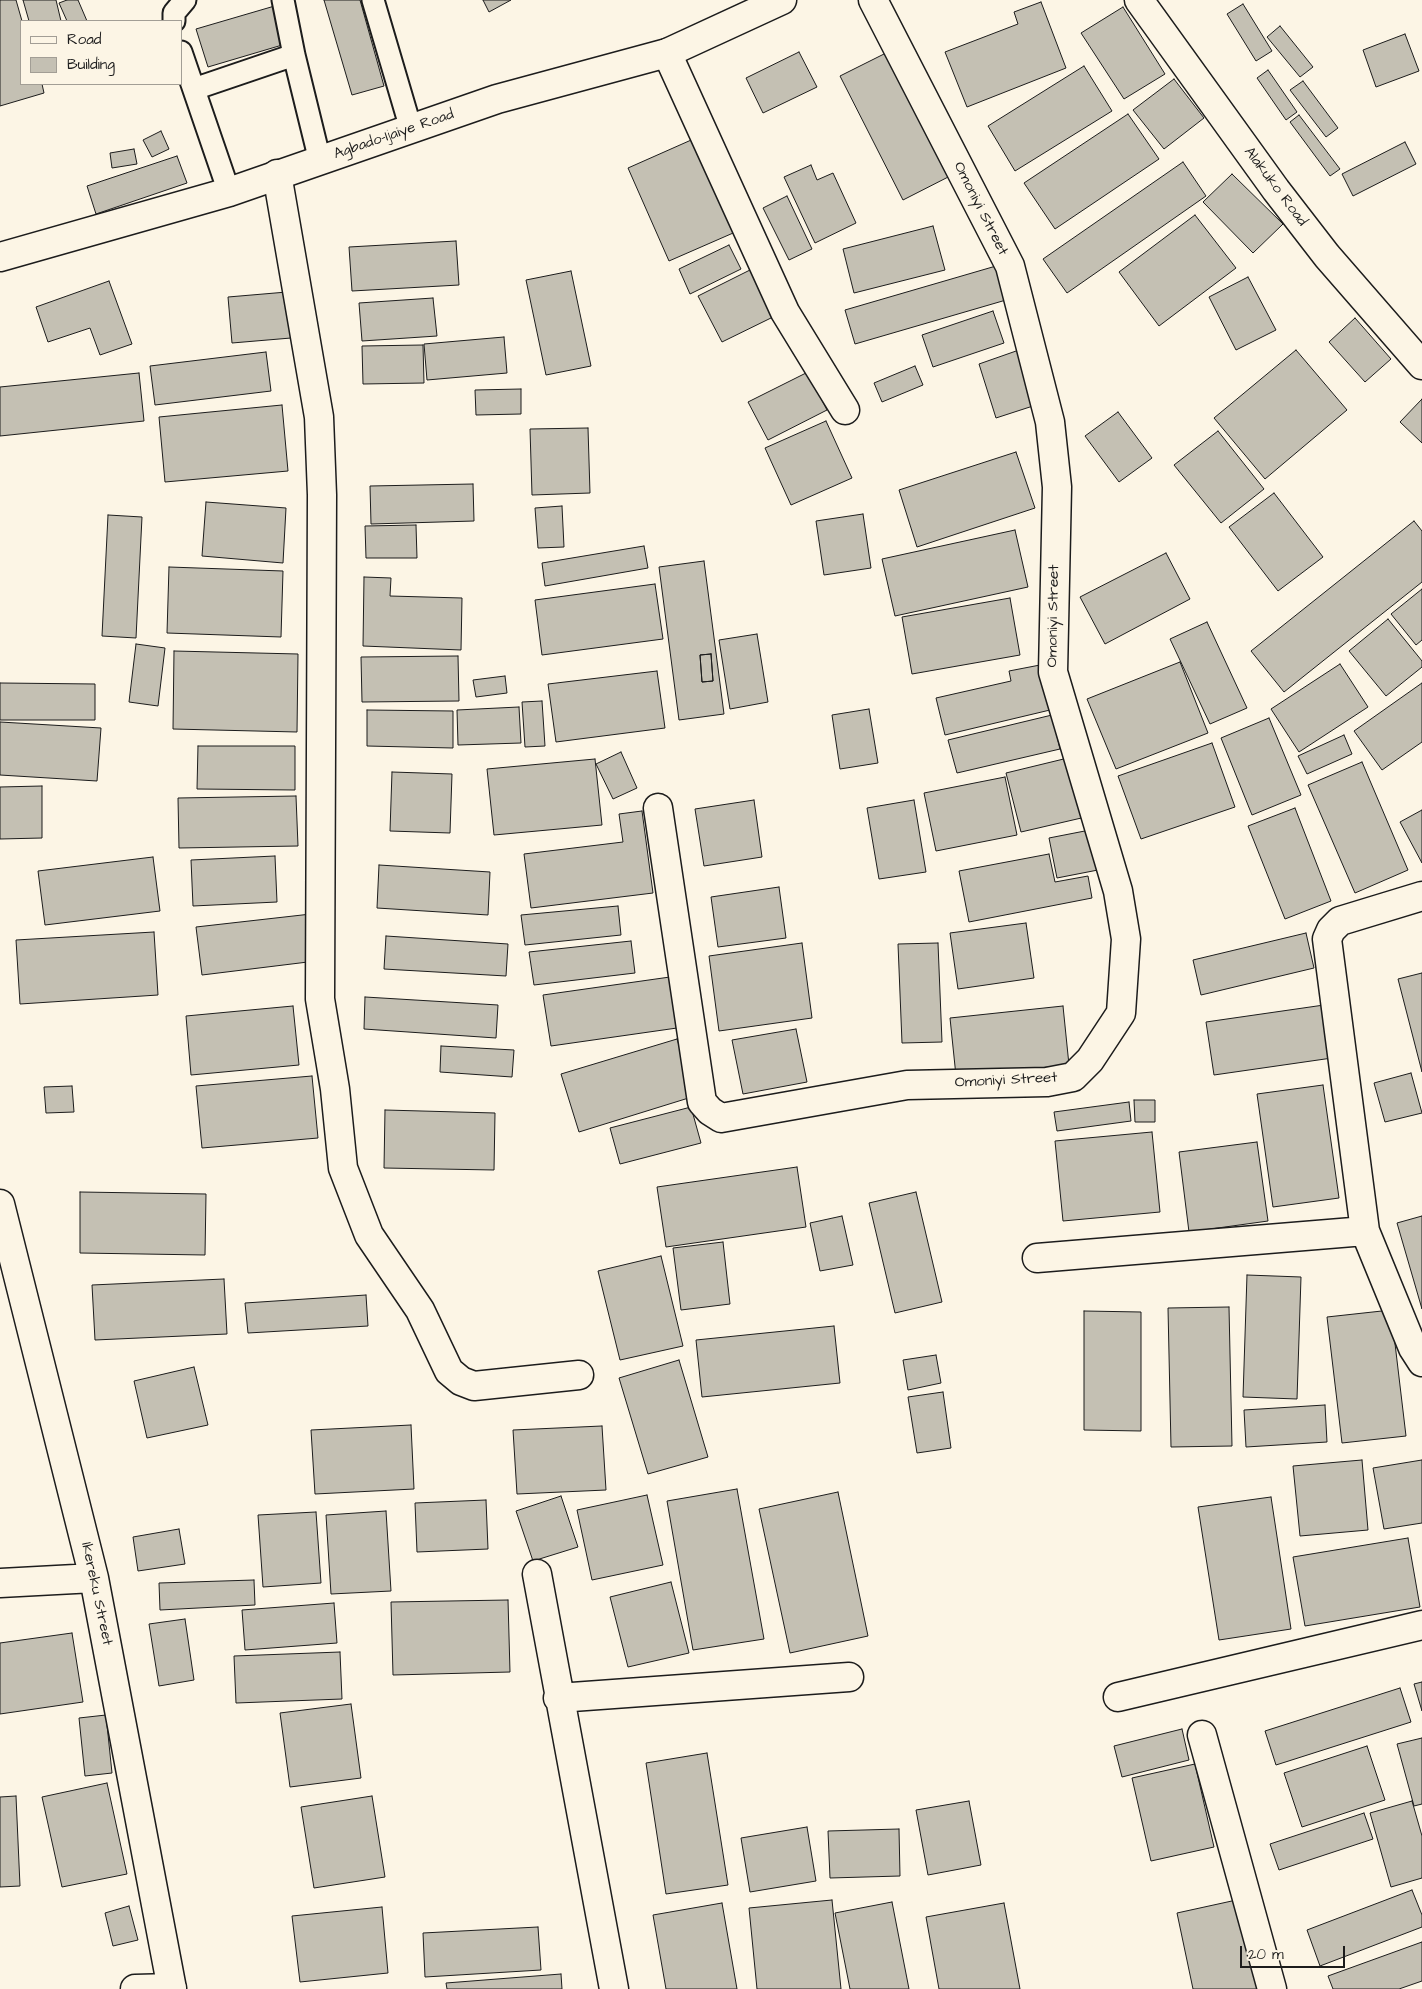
<!DOCTYPE html>
<html>
<head>
<meta charset="utf-8">
<style>
  body { margin:0 }
  #map { position:relative; width:1422px; height:1989px; overflow:hidden; background:#fcf5e5; font-family:"Architects Daughter",sans-serif }
  canvas { display:block }
  .legend { position:absolute; left:20px; top:20px; width:162px; height:65px; box-sizing:border-box; background:#fcf5e5; border:1px solid #a29e95; margin:0; padding:6px 9px; list-style:none; font-size:15px; color:#1c1c1c }
  .legend li { display:flex; align-items:center; gap:10px; height:25px }
  .legend b { width:25px; border:1px solid #a29e95 }
  .scale { position:absolute; left:1240px; top:1946px; width:105px; height:22px; box-sizing:border-box; border:2px solid #1c1c1c; border-top:0; padding-left:6px; font-size:15px; line-height:18px; white-space:nowrap; color:#1c1c1c; -webkit-text-stroke:4px #fcf5e5; paint-order:stroke }
</style>
</head>
<body>
<div id="map">
<canvas width="1422" height="1989"></canvas>
<ul class="legend">
<li><b style="height:6px;background:#fcf5e5"></b>Road</li>
<li><b style="height:14px;background:#c4c0b3"></b>Building</li>
</ul>
<div class="scale">20 m</div>
</div>
<script>
const g = document.querySelector('canvas').getContext('2d');
g.lineJoin = 'round';
function paint(path, color) {
  g.fillStyle = color;
  g.fill(path, 'evenodd');
}
function shape(rows) {
  const path = new Path2D();
  for (const r of rows) {
    path.moveTo(r[0], r[1]);
    for (let i = 2; i < r.length; i += 2) path.lineTo(r[i], r[i + 1]);
  }
  return path;
}
function trace(path, color, width, dash) {
  g.strokeStyle = color;
  g.lineWidth = width;
  g.lineCap = dash ? 'butt' : 'round';
  g.setLineDash(dash || []);
  g.stroke(path);
}
function write(font, color, halo, rows, align = 'center') {
  g.font = font + ' "Architects Daughter",sans-serif';
  g.lineWidth = 4;
  g.setLineDash([]);
  g.textBaseline = 'middle';
  g.strokeStyle = halo;
  g.fillStyle = color;
  for (const [text, x, y, turn = 0] of rows) {
    g.save();
    g.translate(x, y);
    g.rotate((+turn || 0) * Math.PI / 180);
    g.textAlign = isNaN(turn) ? turn : align;
    if (halo) g.strokeText(text, 0, 0);
    g.fillText(text, 0, 0);
    g.restore();
  }
}
const building = shape([
  [0,0,16,0,22,21,21,84,42,84,44,93,0,106,0,0],
  [23,0,56,0,61,21,29,21,23,0],
  [67,0,78,0,87,21,67,21,59,3,67,0],
  [324,0,360,0,384,86,352,95,324,0],
  [483,0,511,0,489,12,483,0],
  [1041,2,1066,68,967,107,945,52,1018,24,1014,12,1041,2],
  [1243,4,1272,51,1256,61,1227,14,1243,4],
  [278,5,289,43,208,67,196,29,278,5],
  [1123,7,1165,74,1124,99,1081,33,1123,7],
  [1280,26,1313,67,1300,77,1267,37,1280,26],
  [1405,34,1419,71,1376,87,1363,50,1405,34],
  [894,49,956,173,903,200,840,76,894,49],
  [799,52,817,87,763,113,746,78,799,52],
  [1084,66,1112,111,1015,171,988,126,1084,66],
  [1268,70,1297,112,1286,120,1257,78,1268,70],
  [1174,79,1204,118,1164,149,1133,110,1174,79],
  [1303,81,1338,128,1326,137,1290,90,1303,81],
  [1128,114,1159,159,1055,229,1024,183,1128,114],
  [1299,115,1340,169,1330,176,1290,122,1299,115],
  [161,131,169,149,152,157,143,140,161,131],
  [698,137,740,230,669,261,628,168,698,137],
  [1405,142,1416,164,1353,196,1342,174,1405,142],
  [134,149,137,164,112,168,110,153,134,149],
  [177,156,187,183,96,214,87,186,177,156],
  [1183,162,1206,196,1067,293,1043,259,1183,162],
  [811,165,817,180,833,173,856,223,815,243,784,177,811,165],
  [1232,174,1283,224,1253,253,1203,202,1232,174],
  [787,196,812,249,789,260,763,208,787,196],
  [1195,215,1236,268,1159,326,1119,272,1195,215],
  [933,226,945,270,854,293,843,249,933,226],
  [456,241,459,285,352,291,349,247,456,241],
  [729,245,741,269,690,294,679,269,729,245],
  [996,266,1006,300,855,344,845,310,996,266],
  [750,270,773,317,722,342,698,296,750,270],
  [571,271,591,366,546,375,526,280,571,271],
  [1248,277,1276,330,1236,350,1209,297,1248,277],
  [109,281,132,344,100,355,90,328,48,342,36,307,109,281],
  [287,292,291,338,232,343,228,297,287,292],
  [433,298,437,336,362,341,359,303,433,298],
  [993,311,1004,343,933,367,922,335,993,311],
  [1355,318,1391,359,1365,382,1329,342,1355,318],
  [504,337,507,373,427,380,424,344,504,337],
  [423,345,424,383,363,384,362,346,423,345],
  [1019,350,1036,405,996,418,979,364,1019,350],
  [1296,350,1347,410,1265,479,1214,418,1296,350],
  [266,352,271,391,155,405,150,366,266,352],
  [915,366,923,385,882,402,874,383,915,366],
  [808,372,827,410,768,440,748,402,808,372],
  [139,373,144,421,0,436,0,387,139,373],
  [521,389,521,414,476,415,475,390,521,389],
  [1422,399,1422,443,1400,422,1422,399],
  [282,405,288,471,165,482,159,417,282,405],
  [1118,412,1152,458,1119,482,1085,436,1118,412],
  [826,421,852,478,791,505,765,448,826,421],
  [588,428,590,493,532,495,530,429,588,428],
  [1218,431,1264,489,1221,523,1174,465,1218,431],
  [1016,452,1035,508,917,547,899,490,1016,452],
  [473,484,474,521,371,524,370,486,473,484],
  [1274,493,1323,557,1278,591,1229,527,1274,493],
  [206,502,286,508,283,563,202,556,206,502],
  [562,506,564,547,538,548,535,508,562,506],
  [863,514,871,568,824,575,816,521,863,514],
  [108,515,142,517,136,638,102,636,108,515],
  [1414,521,1422,531,1422,582,1284,692,1251,651,1414,521],
  [416,525,417,558,366,558,365,526,416,525],
  [1015,530,1028,587,895,616,882,559,1015,530],
  [644,546,648,568,545,586,542,563,644,546],
  [1166,553,1190,599,1105,644,1080,597,1166,553],
  [704,561,724,714,679,720,659,567,704,561],
  [711,654,713,681,702,682,700,655,711,654],
  [169,567,283,571,281,637,167,633,169,567],
  [364,577,391,578,390,596,462,598,461,650,363,646,364,577],
  [655,584,663,639,542,655,535,600,655,584],
  [1422,589,1422,640,1416,645,1391,614,1422,589],
  [1010,598,1020,655,912,674,902,617,1010,598],
  [1388,619,1422,661,1422,667,1386,696,1349,651,1388,619],
  [1207,622,1247,708,1210,724,1170,639,1207,622],
  [757,634,768,702,730,709,719,640,757,634],
  [136,644,165,648,158,706,129,702,136,644],
  [174,651,298,654,297,732,173,729,174,651],
  [711,654,713,681,702,682,700,655,711,654],
  [458,656,459,701,362,702,361,657,458,656],
  [1180,662,1208,733,1116,769,1087,699,1180,662],
  [1340,664,1368,707,1299,752,1271,709,1340,664],
  [1040,665,1050,710,945,735,936,698,1011,681,1009,671,1040,665],
  [657,671,665,728,556,742,548,684,657,671],
  [505,676,507,693,476,697,473,680,505,676],
  [0,683,95,684,95,720,0,720,0,683],
  [1422,683,1422,742,1382,770,1354,731,1422,683],
  [542,701,545,746,525,747,522,702,542,701],
  [519,707,521,743,458,745,457,710,519,707],
  [869,709,878,763,840,769,832,715,869,709],
  [367,710,453,711,453,748,367,746,367,710],
  [1052,715,1060,749,957,773,948,740,1052,715],
  [1269,718,1301,795,1252,815,1221,738,1269,718],
  [0,722,101,728,97,781,0,775,0,722],
  [1344,735,1352,754,1307,774,1298,756,1344,735],
  [1212,743,1235,807,1141,839,1118,776,1212,743],
  [198,746,295,746,295,790,197,789,198,746],
  [621,752,637,788,613,799,596,764,621,752],
  [1076,756,1090,816,1021,832,1006,773,1076,756],
  [595,759,602,825,494,835,487,769,595,759],
  [1362,762,1408,870,1355,893,1308,785,1362,762],
  [392,772,452,774,450,833,390,831,392,772],
  [1005,777,1017,835,936,851,924,793,1005,777],
  [42,786,42,838,0,839,0,787,42,786],
  [296,796,298,846,179,848,178,798,296,796],
  [754,800,762,857,704,866,695,809,754,800],
  [914,800,926,872,879,879,867,808,914,800],
  [1295,808,1331,901,1285,919,1248,826,1295,808],
  [1422,810,1422,863,1400,822,1422,810],
  [642,811,653,893,531,908,524,854,623,842,619,814,642,811],
  [1095,829,1103,869,1057,878,1049,838,1095,829],
  [1049,854,1055,882,1088,876,1092,898,969,922,959,871,1049,854],
  [275,856,277,902,193,906,191,860,275,856],
  [153,857,160,911,45,925,38,871,153,857],
  [379,865,490,872,488,915,377,908,379,865],
  [779,887,786,938,718,947,711,897,779,887],
  [618,906,621,935,525,945,521,915,618,906],
  [311,914,316,961,202,975,196,927,311,914],
  [1026,923,1034,978,958,989,950,933,1026,923],
  [154,932,158,995,20,1004,16,940,154,932],
  [1306,933,1314,968,1201,995,1193,960,1306,933],
  [386,936,508,944,506,976,384,969,386,936],
  [631,941,635,973,534,985,529,952,631,941],
  [802,943,812,1018,719,1031,709,956,802,943],
  [938,943,942,1042,902,1043,898,944,938,943],
  [1422,973,1422,1072,1398,979,1422,973],
  [670,977,677,1028,551,1046,543,995,670,977],
  [365,997,498,1005,496,1038,364,1029,365,997],
  [1324,1005,1332,1058,1214,1075,1206,1022,1324,1005],
  [293,1006,299,1065,191,1075,186,1016,293,1006],
  [1063,1006,1069,1065,956,1076,950,1018,1063,1006],
  [796,1029,807,1082,743,1094,732,1040,796,1029],
  [677,1039,695,1096,579,1132,561,1074,677,1039],
  [441,1046,514,1050,512,1077,440,1072,441,1046],
  [1411,1073,1422,1113,1385,1122,1374,1083,1411,1073],
  [312,1076,318,1138,202,1148,196,1086,312,1076],
  [1323,1085,1339,1198,1273,1207,1257,1094,1323,1085],
  [72,1086,74,1112,46,1113,44,1087,72,1086],
  [1134,1100,1155,1100,1155,1122,1135,1122,1134,1100],
  [1129,1102,1131,1121,1057,1131,1054,1112,1129,1102],
  [691,1107,701,1143,620,1164,610,1128,691,1107],
  [385,1110,495,1113,494,1170,384,1168,385,1110],
  [1152,1132,1160,1212,1063,1221,1055,1141,1152,1132],
  [1257,1142,1268,1221,1189,1232,1179,1152,1257,1142],
  [797,1167,806,1227,666,1247,657,1187,797,1167],
  [80,1192,206,1194,205,1255,80,1253,80,1192],
  [916,1192,942,1302,895,1313,869,1203,916,1192],
  [842,1216,853,1265,820,1271,810,1223,842,1216],
  [1422,1216,1422,1309,1397,1223,1422,1216],
  [723,1242,730,1304,681,1310,673,1248,723,1242],
  [661,1256,683,1346,620,1360,598,1271,661,1256],
  [1247,1275,1301,1277,1297,1399,1243,1397,1247,1275],
  [224,1279,227,1334,95,1340,92,1285,224,1279],
  [366,1295,368,1326,248,1333,245,1303,366,1295],
  [1229,1307,1232,1446,1171,1447,1168,1308,1229,1307],
  [1391,1310,1406,1436,1342,1443,1327,1317,1391,1310],
  [1084,1311,1141,1312,1141,1431,1084,1430,1084,1311],
  [834,1326,840,1383,702,1397,696,1340,834,1326],
  [936,1355,941,1383,908,1390,903,1360,936,1355],
  [679,1360,708,1457,648,1474,619,1378,679,1360],
  [194,1367,208,1425,147,1438,134,1381,194,1367],
  [943,1392,951,1448,917,1453,908,1397,943,1392],
  [1325,1405,1327,1442,1246,1447,1244,1410,1325,1405],
  [411,1425,414,1489,315,1494,311,1430,411,1425],
  [602,1426,606,1490,517,1494,513,1430,602,1426],
  [1362,1460,1368,1530,1300,1536,1293,1466,1362,1460],
  [1422,1460,1422,1523,1384,1529,1373,1468,1422,1460],
  [737,1489,764,1639,693,1650,667,1501,737,1489],
  [838,1492,868,1636,790,1653,759,1509,838,1492],
  [647,1495,663,1565,592,1580,577,1510,647,1495],
  [561,1496,578,1547,533,1561,516,1511,561,1496],
  [1271,1497,1291,1629,1219,1640,1198,1507,1271,1497],
  [486,1500,488,1549,417,1552,415,1503,486,1500],
  [386,1511,391,1591,331,1594,326,1515,386,1511],
  [316,1512,321,1583,263,1587,258,1515,316,1512],
  [179,1529,185,1564,138,1571,133,1537,179,1529],
  [1408,1538,1420,1607,1305,1626,1293,1557,1408,1538],
  [254,1580,255,1605,160,1610,159,1583,254,1580],
  [671,1582,689,1653,628,1667,610,1597,671,1582],
  [508,1600,510,1672,393,1675,391,1602,508,1600],
  [334,1603,337,1643,245,1650,242,1610,334,1603],
  [185,1619,194,1680,159,1686,149,1624,185,1619],
  [72,1633,83,1702,0,1714,0,1643,72,1633],
  [340,1652,342,1699,236,1703,234,1656,340,1652],
  [1422,1682,1422,1711,1414,1684,1422,1682],
  [1400,1688,1411,1722,1276,1765,1265,1731,1400,1688],
  [351,1704,361,1778,290,1787,280,1713,351,1704],
  [106,1715,112,1773,85,1776,79,1718,106,1715],
  [1182,1729,1189,1760,1122,1777,1114,1746,1182,1729],
  [1422,1738,1422,1804,1414,1806,1397,1744,1422,1738],
  [1367,1746,1385,1800,1302,1827,1284,1773,1367,1746],
  [707,1753,728,1885,666,1894,646,1763,707,1753],
  [1195,1764,1214,1847,1151,1861,1132,1778,1195,1764],
  [107,1783,127,1874,62,1887,42,1797,107,1783],
  [16,1796,20,1886,0,1887,0,1797,16,1796],
  [372,1796,385,1877,314,1888,301,1807,372,1796],
  [969,1801,981,1865,928,1875,916,1810,969,1801],
  [1412,1801,1422,1836,1422,1878,1391,1887,1370,1813,1412,1801],
  [1364,1813,1373,1839,1279,1870,1270,1844,1364,1813],
  [807,1827,816,1881,750,1892,741,1838,807,1827],
  [899,1829,900,1876,830,1878,828,1831,899,1829],
  [1412,1890,1422,1915,1422,1927,1320,1966,1307,1930,1412,1890],
  [1241,1899,1261,1989,1193,1989,1177,1913,1241,1899],
  [832,1900,841,1989,757,1989,749,1908,832,1900],
  [892,1902,909,1989,850,1989,835,1913,892,1902],
  [722,1903,737,1989,666,1989,653,1915,722,1903],
  [1004,1903,1020,1989,939,1989,926,1917,1004,1903],
  [129,1906,138,1940,113,1946,105,1913,129,1906],
  [382,1907,388,1973,300,1982,292,1916,382,1907],
  [538,1927,541,1970,425,1977,423,1933,538,1927],
  [1422,1942,1422,1981,1399,1989,1333,1989,1328,1976,1422,1942],
  [561,1974,562,1989,447,1989,446,1983,561,1974]
]);
paint(building, '#c4c0b3');
trace(building, '#1c1c1c', 1);
const service = shape([
  [283,0,294,55,320,161],
  [373,0,411,129],
  [174,21,174,13,185,0],
  [181,52,229,192],
  [194,89,294,55]
]);
const minor = shape([
  [667,53,785,312,845,410],
  [277,174,319,417,322,495,320,999,335,1089,343,1168,369,1235,420,1310,449,1371,461,1381,474,1386,579,1375],
  [658,808,702,1102,710,1111,721,1118,907,1085,1047,1082,1073,1077,1090,1060,1121,1013,1126,939,1118,891,1053,672,1057,487,1050,422,1010,266,873,0],
  [1422,896,1340,921,1331,930,1327,939,1365,1231,1413,1348,1422,1362],
  [0,1204,94,1578,172,1989],
  [1037,1258,1365,1231],
  [537,1574,614,1989],
  [0,1583,94,1578],
  [1118,1697,1422,1625],
  [558,1698,849,1677],
  [1202,1735,1272,1989],
  [135,1989,172,1988]
]);
const tertiary = shape([
  [0,257,229,192,497,99,667,53,782,0]
]);
const secondary = shape([
  [1139,0,1276,190,1327,256,1422,365]
]);
trace(service, '#1c1c1c', 25);
trace(minor, '#1c1c1c', 31);
trace(tertiary, '#1c1c1c', 31);
trace(secondary, '#1c1c1c', 31);
trace(service, '#fcf5e5', 21);
trace(minor, '#fcf5e5', 28);
trace(tertiary, '#fcf5e5', 28);
trace(secondary, '#fcf5e5', 28);
write('15px', '#1c1c1c', '#fcf5e5', [
  ["Agbado-Ijaiye Road",394,135,-19],
  ["Alakuko Road",1275,187,53],
  ["Omoniyi Street",980,209,63],
  ["Omoniyi Street",1054,616,-89],
  ["Omoniyi Street",1006,1081,-3],
  ["Ikereku Street",96,1594,78]
]);
</script>
</body>
</html>
